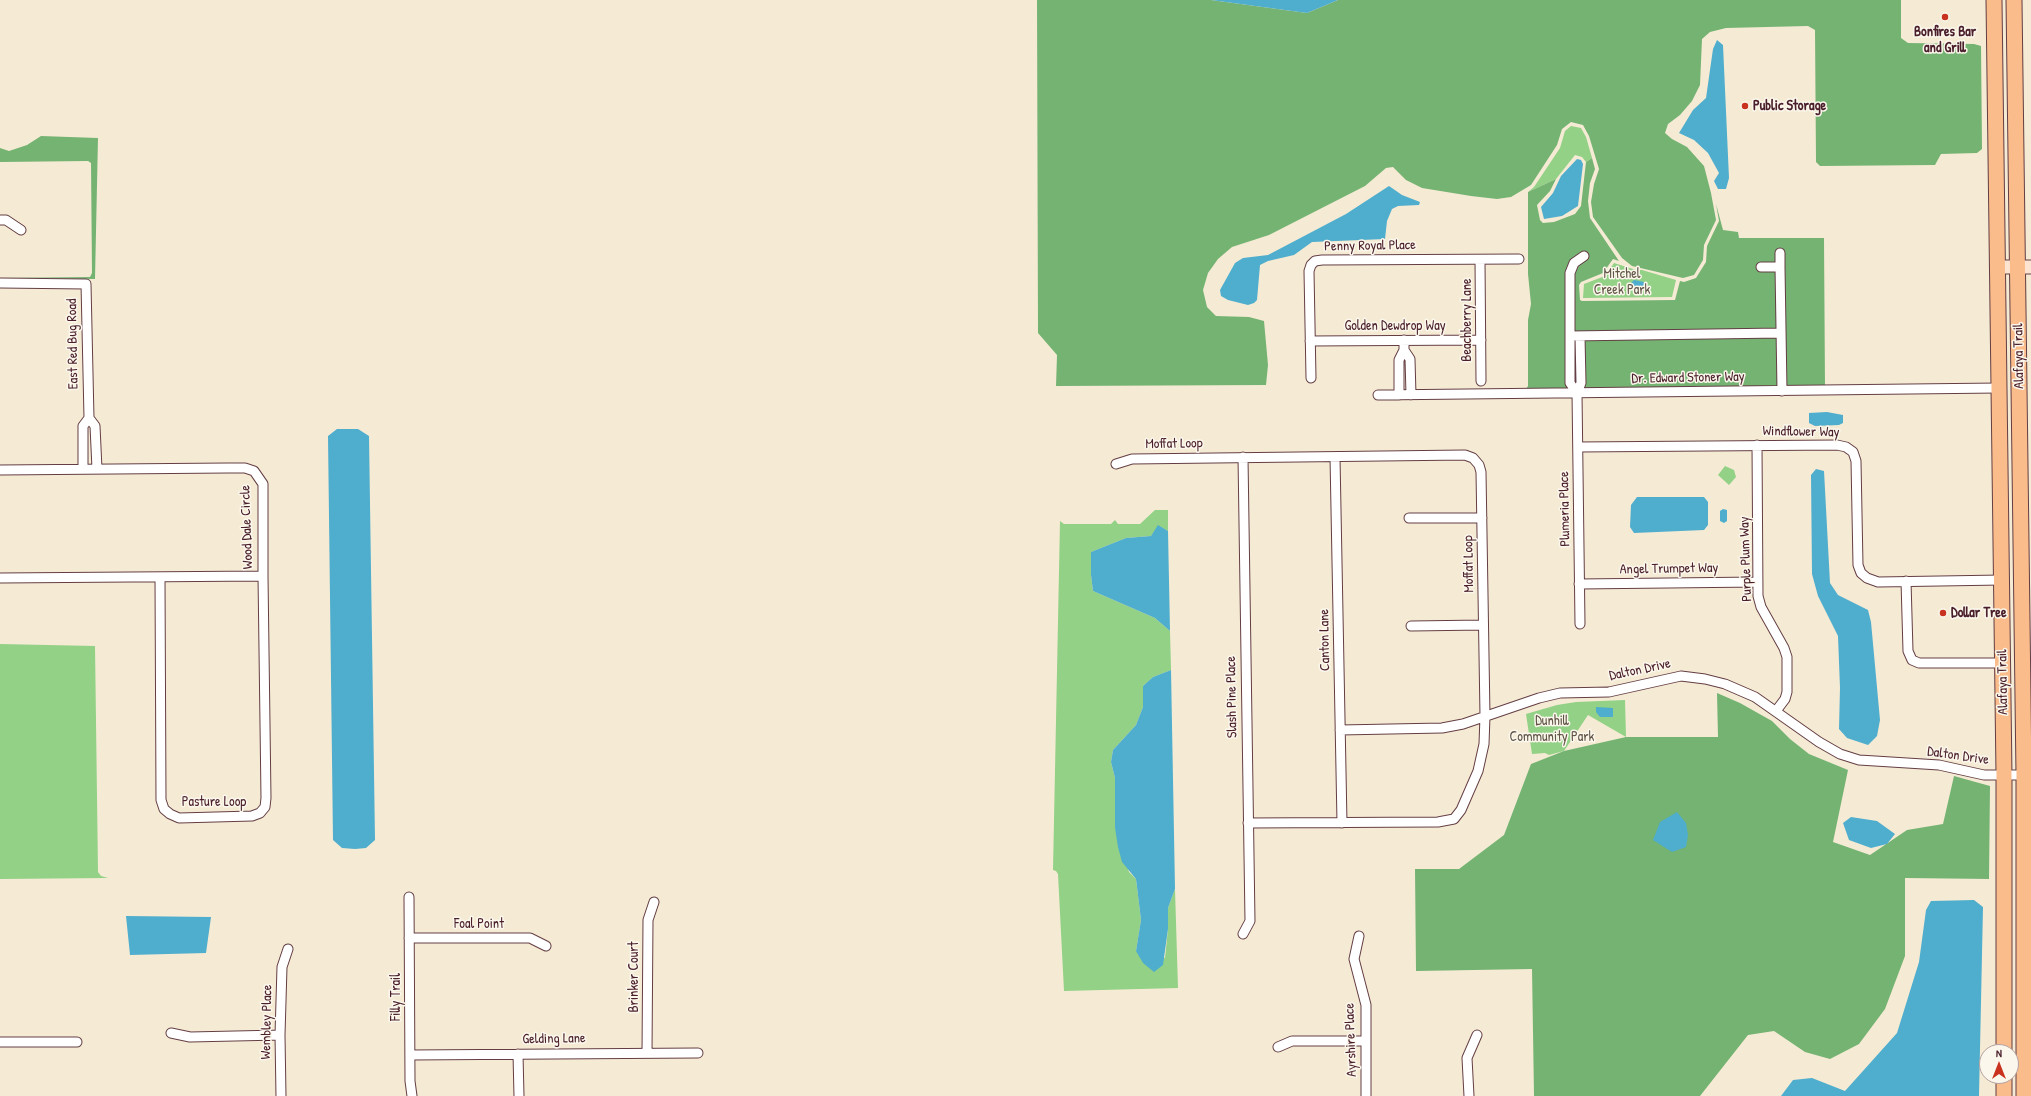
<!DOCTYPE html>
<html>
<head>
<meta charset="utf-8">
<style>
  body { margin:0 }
  #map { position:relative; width:2031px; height:1096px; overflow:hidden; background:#f5ebd4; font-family:"Patrick Hand",sans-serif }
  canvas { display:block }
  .north { position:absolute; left:1979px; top:1044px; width:40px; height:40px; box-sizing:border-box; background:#fbf7ec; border:1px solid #b4a19f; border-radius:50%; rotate:0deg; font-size:11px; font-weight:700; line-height:16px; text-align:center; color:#4a1f2b }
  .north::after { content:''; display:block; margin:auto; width:14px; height:18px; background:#c8321e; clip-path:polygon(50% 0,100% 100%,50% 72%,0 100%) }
</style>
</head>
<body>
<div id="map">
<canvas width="2031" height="1096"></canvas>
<div class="north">N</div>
</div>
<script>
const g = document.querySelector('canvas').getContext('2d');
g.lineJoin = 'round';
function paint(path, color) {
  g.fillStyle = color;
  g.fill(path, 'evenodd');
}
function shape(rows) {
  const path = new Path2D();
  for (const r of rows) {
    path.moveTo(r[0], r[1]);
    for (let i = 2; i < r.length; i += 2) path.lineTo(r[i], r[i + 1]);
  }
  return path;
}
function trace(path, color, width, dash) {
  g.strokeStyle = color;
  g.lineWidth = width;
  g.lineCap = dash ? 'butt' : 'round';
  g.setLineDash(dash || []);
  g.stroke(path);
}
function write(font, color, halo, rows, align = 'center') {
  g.font = font + ' "Patrick Hand",sans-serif';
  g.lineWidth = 3;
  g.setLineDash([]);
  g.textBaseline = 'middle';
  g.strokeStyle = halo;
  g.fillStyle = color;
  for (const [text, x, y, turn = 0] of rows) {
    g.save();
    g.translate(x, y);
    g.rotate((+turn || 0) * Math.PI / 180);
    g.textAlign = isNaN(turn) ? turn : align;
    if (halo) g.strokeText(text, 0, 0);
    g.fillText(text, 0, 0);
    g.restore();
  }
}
paint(shape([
  [1571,126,1581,128,1586,137,1592,158,1586,162,1582,157,1575,155,1556,179,1528,192,1534,187,1560,148,1565,131],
  [1614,263,1636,270,1642,270,1676,280,1672,297,1583,298,1584,284,1605,276],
  [1725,466,1734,470,1736,477,1729,485,1718,475],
  [1155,510,1168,510,1168,531,1159,526,1151,536,1126,538,1091,552,1091,575,1093,591,1155,618,1170,631,1171,670,1153,677,1143,686,1143,707,1136,725,1113,750,1111,762,1115,778,1115,828,1129,872,1136,879,1141,920,1136,951,1165,958,1168,929,1168,908,1175,889,1178,988,1064,991,1058,874,1056,871,1053,870,1060,521,1064,524,1111,524,1115,520,1118,524,1140,524],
  [0,644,95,646,98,872,101,876,108,878,0,879],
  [1625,700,1626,737,1588,715,1564,751,1549,755,1545,753,1532,754,1526,714,1557,705,1576,702]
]), '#92d186');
paint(shape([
  [1037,0,1211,0,1307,13,1338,0,1901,0,1901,38,1908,43,1974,44,1981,46,1982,149,1977,153,1941,154,1935,165,1820,166,1816,162,1815,30,1808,26,1726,28,1710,32,1702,39,1700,85,1692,101,1680,115,1668,124,1665,133,1672,139,1687,147,1704,166,1711,193,1716,220,1704,245,1703,260,1694,275,1683,278,1632,266,1622,258,1593,217,1591,202,1594,184,1599,169,1589,136,1583,125,1571,122,1562,129,1557,145,1531,185,1511,197,1497,199,1471,196,1422,188,1406,180,1393,167,1386,168,1365,186,1269,235,1232,247,1218,259,1208,273,1203,290,1207,307,1216,316,1249,317,1264,321,1268,365,1266,385,1056,386,1057,355,1038,333],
  [41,136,98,138,95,279,0,278,90,277,92,273,91,163,88,161,0,162,0,148,9,151,27,145],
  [1592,158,1595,169,1590,183,1588,201,1590,218,1619,261,1613,259,1603,273,1581,282,1579,285,1580,300,1582,301,1675,300,1680,281,1684,282,1696,278,1706,262,1707,246,1719,221,1716,204,1723,230,1738,232,1739,238,1824,238,1825,386,1583,388,1584,360,1566,360,1569,389,1517,389,1526,389,1528,386,1528,320,1531,304,1528,274,1528,192,1556,179,1550,191,1537,205,1540,220,1543,223,1554,222,1575,214,1581,206,1586,162],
  [1717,693,1740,703,1772,721,1790,739,1809,754,1848,770,1833,842,1870,855,1907,830,1943,824,1954,776,1990,786,1989,879,1905,878,1905,956,1885,1009,1859,1044,1830,1059,1805,1052,1774,1031,1748,1035,1700,1096,1534,1096,1532,969,1416,971,1415,869,1459,869,1504,835,1531,764,1564,751,1626,737,1718,737]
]), '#75b373');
paint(shape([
  [1211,0,1338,0,1307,13],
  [1717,40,1723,45,1729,178,1726,189,1718,189,1714,181,1719,173,1708,153,1694,140,1679,133,1693,110,1706,98,1713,49],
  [1577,159,1581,160,1583,164,1578,206,1562,216,1544,219,1541,207,1553,193,1561,176],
  [1389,186,1402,195,1420,202,1419,205,1398,206,1392,209,1387,221,1385,239,1312,242,1294,255,1268,261,1260,265,1257,300,1254,303,1248,305,1228,300,1221,296,1220,290,1235,263,1243,258,1268,255,1346,214],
  [1634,280,1644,282,1645,286,1642,288,1633,286,1631,283],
  [1827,412,1843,415,1843,423,1839,425,1815,426,1809,423,1809,413],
  [337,429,358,429,369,436,375,840,366,848,355,849,342,848,333,840,328,436],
  [1816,469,1824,471,1830,583,1838,595,1868,610,1871,622,1880,720,1877,736,1868,745,1847,738,1839,729,1840,688,1838,636,1818,596,1812,574,1811,475],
  [1637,497,1704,497,1708,502,1708,525,1704,530,1634,533,1630,527,1631,505],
  [1723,509,1727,510,1727,521,1724,523,1720,521,1720,511],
  [1158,525,1168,531,1170,631,1155,618,1093,591,1091,575,1091,552,1126,538,1151,536],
  [1171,670,1175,889,1168,908,1168,929,1163,965,1154,972,1143,963,1136,951,1141,920,1136,879,1122,862,1118,847,1115,828,1115,778,1111,762,1113,750,1136,725,1143,707,1143,686,1153,677],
  [1596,707,1613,708,1613,717,1600,717,1596,712],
  [1677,812,1686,823,1688,835,1686,847,1672,852,1653,840,1660,822],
  [1851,817,1877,821,1895,834,1887,844,1871,848,1849,840,1843,823],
  [1974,900,1983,907,1979,1096,1781,1096,1793,1080,1812,1078,1845,1091,1897,1033,1919,962,1926,910,1931,901],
  [126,916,211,917,206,953,130,955]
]), '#4fadcd');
const street = shape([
  [0,220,6,220,21,230],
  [1780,253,1780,267],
  [1480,260,1481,381],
  [1761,267,1780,267,1782,391],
  [0,283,86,284,89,418],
  [1570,336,1781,333],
  [1310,341,1481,340],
  [1404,350,1410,359,1411,395],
  [1311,378,1309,271,1311,265,1315,261,1322,260,1519,259],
  [1577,393,1570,383,1570,273,1574,263,1584,256],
  [1378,395,1999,388],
  [1399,395,1399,360,1404,350,1404,340],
  [89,418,95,426,97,469],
  [1757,445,1758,596,1761,607,1784,648,1787,657,1787,692,1785,699,1776,711],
  [1578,447,1837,445,1846,447,1853,452,1856,461,1858,565,1861,573,1867,578,1878,582,2002,580],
  [1243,457,1250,921,1243,934],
  [1335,457,1342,823],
  [1116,464,1132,459,1465,455,1473,458,1479,465,1481,472,1485,716,1484,744,1478,771,1461,810,1454,819,1438,822,1248,823],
  [83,469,83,426,89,418],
  [0,470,228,468,245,468,254,471,263,484,263,576,0,578],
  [1409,518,1482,518],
  [160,577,161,800,164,809,170,814,179,818,252,816,260,813,265,807,266,798,263,576],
  [1906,581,1908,651,1912,660,1919,663,2003,663],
  [1579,584,1758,582],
  [1580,624,1577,393,1581,383,1580,336],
  [1411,626,1483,625],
  [1340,730,1442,728,1463,724,1539,698,1560,693,1609,692,1681,676,1705,679,1725,684,1755,697,1819,742,1840,754,1859,760,1939,765,1984,775,2024,775],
  [409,897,410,1081,412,1096],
  [1359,936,1354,959,1366,1005,1366,1096],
  [409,938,530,938,546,946],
  [171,1033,190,1037,280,1035],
  [0,1042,77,1042],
  [1278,1047,1292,1041,1365,1041],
  [647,1053,648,920,654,902],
  [518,1054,519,1096],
  [410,1055,698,1053],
  [281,1096,280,1035,282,967,288,949],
  [1469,1096,1467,1058,1477,1035]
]);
const secondary = shape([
  [1998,267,2031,267]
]);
const primary = shape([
  [1994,0,2004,775,2004,1052],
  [2014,0,2024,775,2024,1096],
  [2004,1096,2004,1076]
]);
trace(street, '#643e44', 11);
trace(secondary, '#643e44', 15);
trace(primary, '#643e44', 17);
trace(street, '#fff', 9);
trace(secondary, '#fde4d0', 13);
trace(primary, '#f9bc8a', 15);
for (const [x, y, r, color] of [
  [1945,17,4,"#c8321e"],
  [1745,106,4,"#c8321e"],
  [1943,613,4,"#c8321e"]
]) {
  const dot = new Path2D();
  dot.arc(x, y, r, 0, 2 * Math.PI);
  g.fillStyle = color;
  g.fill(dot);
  trace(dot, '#fbf7ec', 1.5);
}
write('bold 14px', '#4a1f2b', '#fbf7ec', [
  ["Bonfires Bar",1945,32,"center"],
  ["and Grill",1945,48,"center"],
  ["Public Storage",1753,106],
  ["Dollar Tree",1951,613]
], 'left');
write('14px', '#4a1f2b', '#fbf7ec', [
  ["Penny Royal Place",1370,246,-1],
  ["Beachberry Lane",1467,320,-90],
  ["Golden Dewdrop Way",1395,326],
  ["East Red Bug Road",73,344,-91],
  ["Alafaya Trail",2019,356,-91],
  ["Dr. Edward Stoner Way",1688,378,-1],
  ["Windflower Way",1801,432,1],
  ["Moffat Loop",1174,444,-1],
  ["Plumeria Place",1565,509,-91],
  ["Wood Dale Circle",247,527,-92],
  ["Purple Plum Way",1746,559,-92],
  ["Moffat Loop",1469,564,-91],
  ["Angel Trumpet Way",1669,569,-1],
  ["Canton Lane",1325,640,-91],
  ["Dalton Drive",1640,670,-12],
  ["Alafaya Trail",2003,682,-91],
  ["Slash Pine Place",1232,697,-91],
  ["Dalton Drive",1958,756,8],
  ["Pasture Loop",214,802],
  ["Foal Point",479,924],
  ["Brinker Court",634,977,-90],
  ["Filly Trail",396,997,-90],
  ["Wembley Place",267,1022,-89],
  ["Gelding Lane",554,1039,-1],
  ["Ayrshire Place",1351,1040,-92]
]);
write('14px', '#605446', '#fbf7ec', [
  ["Mitchel",1622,274],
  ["Creek Park",1622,290],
  ["Dunhill",1552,721],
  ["Community Park",1552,737]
]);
</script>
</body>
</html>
